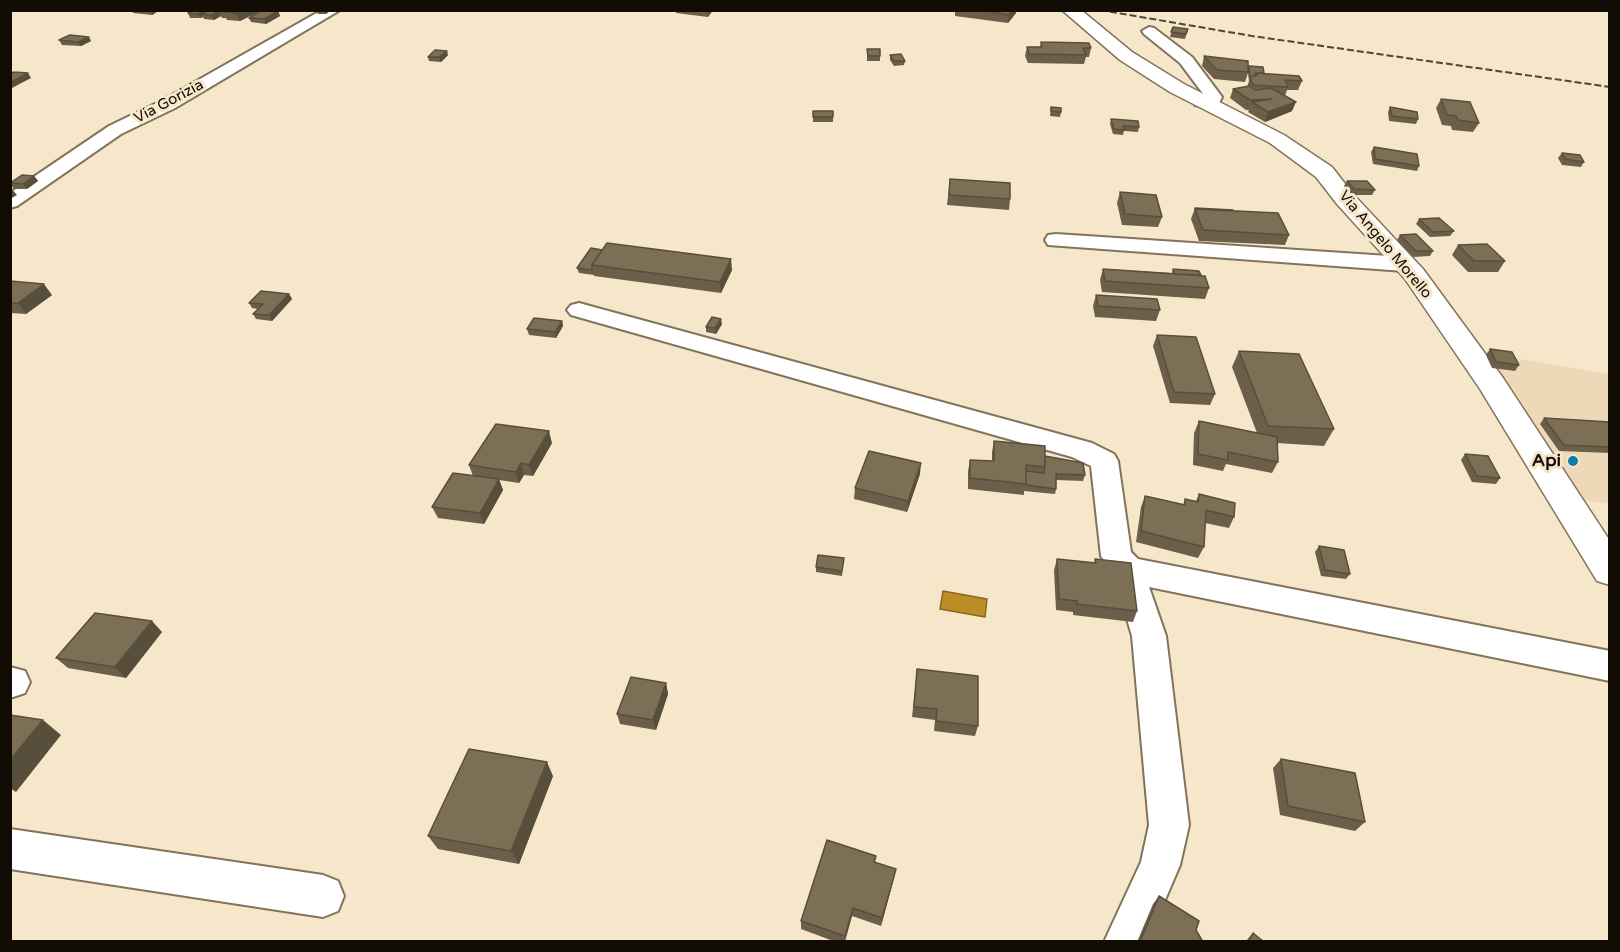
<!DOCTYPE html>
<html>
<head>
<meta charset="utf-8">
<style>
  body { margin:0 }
  #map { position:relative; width:1620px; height:952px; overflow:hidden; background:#f6e6ca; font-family:"Varela Round",sans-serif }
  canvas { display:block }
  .frame { position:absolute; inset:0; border:12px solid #110c04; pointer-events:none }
</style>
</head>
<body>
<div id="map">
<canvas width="1620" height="952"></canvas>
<div class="frame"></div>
</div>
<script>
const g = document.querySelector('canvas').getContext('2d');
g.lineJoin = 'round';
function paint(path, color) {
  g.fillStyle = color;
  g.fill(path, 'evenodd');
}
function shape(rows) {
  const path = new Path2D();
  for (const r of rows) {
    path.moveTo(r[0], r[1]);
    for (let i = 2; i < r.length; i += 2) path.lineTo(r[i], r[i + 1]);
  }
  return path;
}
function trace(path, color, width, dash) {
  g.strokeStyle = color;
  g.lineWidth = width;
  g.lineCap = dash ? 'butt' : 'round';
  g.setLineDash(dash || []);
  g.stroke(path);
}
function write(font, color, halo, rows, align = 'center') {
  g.font = font + ' "Varela Round",sans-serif';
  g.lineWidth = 6;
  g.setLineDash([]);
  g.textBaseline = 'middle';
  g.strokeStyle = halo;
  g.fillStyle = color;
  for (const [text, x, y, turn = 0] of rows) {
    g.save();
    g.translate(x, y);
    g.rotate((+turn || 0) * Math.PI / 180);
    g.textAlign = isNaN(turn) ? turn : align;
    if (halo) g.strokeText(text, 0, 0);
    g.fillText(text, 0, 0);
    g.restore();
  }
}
paint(shape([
  [1478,352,1609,374,1609,504,1582,500]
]), '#edd9b7');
const water = shape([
  [943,591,987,599,985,617,940,609,943,591]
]);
paint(water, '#bd8e28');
trace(water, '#89671d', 1.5);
const minor = shape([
  [322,10,340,10,175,108,121,134,17,206,10,208,10,193,109,126,163,100,322,10],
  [1149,27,1154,28,1192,57,1222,97,1219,103,1201,106,1195,105,1193,101,1195,97,1204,95,1180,63,1144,34,1142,31,1149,27],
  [1056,234,1404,257,1412,259,1415,264,1412,269,1404,271,1048,245,1045,240,1048,235,1056,234],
  [579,303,1092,443,1114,454,1118,461,1131,552,1138,559,1610,651,1610,681,1149,587,1166,636,1189,825,1180,865,1147,942,1104,942,1141,862,1149,825,1132,636,1114,575,1101,556,1091,466,1072,457,571,315,567,310,571,305,579,303],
  [10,667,25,671,30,682,25,693,13,697,10,697,10,667],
  [10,829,323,875,338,881,344,896,338,911,323,917,10,869,10,829]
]);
const tertiary = shape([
  [1062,10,1081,10,1132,52,1184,84,1284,135,1332,167,1353,194,1423,269,1503,378,1610,541,1610,585,1597,581,1480,389,1405,279,1337,204,1316,177,1270,143,1170,92,1120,60,1062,10]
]);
trace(minor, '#82745b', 4);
trace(tertiary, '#82745b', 3);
paint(minor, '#fff');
paint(tertiary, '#fff');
trace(shape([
  [1100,10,1252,36,1610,87]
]), '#4e4639', 2, [7, 3]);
paint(shape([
  [132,10,160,10,152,15,133,13],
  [193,10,259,10,260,11,240,21,227,20,226,18,222,18,221,16,214,20,204,19,203,17,200,18,190,18,188,13],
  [315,10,331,10,326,14,318,14,316,11],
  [617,10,630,10,628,12,617,12],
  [676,10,711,10,712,12,708,17,676,13],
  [955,10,1016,10,1016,13,1008,23,955,16],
  [278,11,280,16,266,24,251,22,249,18],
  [1173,27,1188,29,1185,39,1170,37],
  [59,40,91,41,81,46,62,45],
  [1041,42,1091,48,1089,57,1086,57,1084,64,1028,63,1025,56,1027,47,1040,47],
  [867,49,880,49,880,61,867,61],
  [448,55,441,62,429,61,428,57],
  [890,55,905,61,904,65,894,66,890,60],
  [1204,56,1248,69,1249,66,1264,73,1302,81,1298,90,1287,90,1285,96,1292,111,1265,122,1248,112,1249,110,1246,110,1230,98,1233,89,1247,87,1249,81,1248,73,1245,82,1214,79,1202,66],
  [1441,99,1479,123,1473,132,1452,130,1451,126,1442,125,1436,108],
  [1051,107,1061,112,1060,117,1050,116],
  [1390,107,1418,119,1416,124,1389,121,1388,112],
  [813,111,833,117,833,122,813,122],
  [1111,119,1139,127,1138,132,1124,131,1123,135,1113,134,1110,124],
  [1374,147,1419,166,1417,171,1373,164,1371,152],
  [1562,153,1584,162,1581,167,1562,165,1558,158],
  [34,176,38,181,27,189,14,189,10,184],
  [950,179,1010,199,1009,210,947,205],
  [1347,181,1375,190,1372,195,1352,195,1344,186],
  [1120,192,1162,217,1158,227,1122,225,1117,203],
  [1195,208,1289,235,1285,245,1199,241,1191,219],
  [1419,219,1454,231,1450,236,1430,237,1416,224],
  [1400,235,1433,251,1430,256,1413,257,1397,240],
  [1458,245,1505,261,1498,272,1468,272,1452,255],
  [591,248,732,270,721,293,594,276,594,275,579,273,577,268],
  [1103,269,1172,273,1173,269,1209,288,1205,299,1102,292,1100,280],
  [10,281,52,295,26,314,10,313],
  [289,294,292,299,272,321,256,319,253,314,258,309,252,308,249,303],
  [1096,295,1160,310,1156,321,1095,317,1093,306],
  [562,321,563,326,556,338,529,335,527,329],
  [722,324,716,334,706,332,706,327],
  [1157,335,1215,394,1210,405,1170,403,1153,346],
  [1490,349,1519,365,1515,371,1492,368,1486,355],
  [1239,351,1334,429,1324,446,1277,443,1278,462,1272,473,1226,464,1223,471,1193,465,1194,433,1199,421,1257,433,1232,367],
  [1544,418,1610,422,1610,453,1559,451,1540,424],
  [994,441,1045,456,1085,475,1083,481,1056,480,1056,489,1055,494,1024,491,1024,495,968,489,968,471,970,460,992,461,992,452],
  [552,443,533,476,524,475,519,483,499,480,503,490,484,524,438,518,432,507,473,476,469,465],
  [1465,454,1500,478,1496,484,1472,482,1461,460],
  [920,474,907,512,854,499,855,488],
  [1199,494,1234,517,1229,528,1205,523,1204,547,1198,558,1136,542,1141,507,1145,496,1183,505,1185,499,1196,501],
  [1319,546,1350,574,1346,579,1321,576,1315,552],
  [844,558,842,576,816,572,816,567],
  [1057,559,1094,563,1095,559,1137,611,1133,622,1073,615,1073,612,1056,610,1054,570],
  [162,632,126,678,68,668,56,658],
  [917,669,978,726,975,736,934,731,935,720,912,717],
  [666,683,668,694,656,730,620,724,617,714],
  [1281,759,1365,822,1355,831,1280,815,1273,768],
  [553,776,519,864,438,849,428,836],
  [876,856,875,862,894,878,881,926,852,916,845,942,836,942,801,929,801,921],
  [1159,896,1196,930,1203,942,1137,942,1153,904],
  [1253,933,1264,942,1245,942]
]), '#6b5f4a');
paint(shape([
  [150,10,160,10,152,15],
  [240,10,259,10,260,11,240,21,236,13],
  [324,10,331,10,326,14],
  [708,10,711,10,708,17],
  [1012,10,1016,10,1016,13,1008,23,1009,15],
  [204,11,205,15,202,14,203,17,200,18,198,14],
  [219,11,221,16,214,20,212,15],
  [278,11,280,16,266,24,264,19],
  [89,37,91,41,81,46,78,42],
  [447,51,448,55,441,62,439,57],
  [28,73,31,78,10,89,10,83],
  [1296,102,1292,111,1265,122,1268,112],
  [34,176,38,181,27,189,23,184],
  [10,187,17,195,10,199],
  [731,259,732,270,721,293,720,282],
  [44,284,52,295,26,314,18,303],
  [289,294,292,299,272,321,269,315],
  [721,319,722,324,716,334,715,328],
  [562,321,563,326,556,338,555,332],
  [549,431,552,443,533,476,529,465],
  [521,463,524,475,519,483,516,472],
  [921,463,920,474,907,512,908,501],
  [499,479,503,490,484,524,480,513],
  [152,621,162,632,126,678,115,667],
  [666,683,668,694,656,730,653,720],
  [43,720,61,735,16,792,10,788,10,760],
  [547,762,553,776,519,864,511,851],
  [896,869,894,878,881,926,882,918],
  [853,908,852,916,844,942,845,936]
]), '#574e3c');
const building = shape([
  [193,10,204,10,198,14,188,13,193,10],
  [204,10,219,10,219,11,212,15,202,14,207,11,204,11,204,10],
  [225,10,240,10,236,13,223,12,225,10],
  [262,10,271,10,278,11,264,19,249,18,262,10],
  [980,10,1012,10,1009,15,980,10],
  [1173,27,1188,29,1186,34,1171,32,1173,27],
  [70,35,89,37,78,42,59,40,70,35],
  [1041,42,1089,43,1091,48,1083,48,1086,55,1029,54,1027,47,1042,47,1041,42],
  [867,49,880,49,880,56,868,56,867,49],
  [435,50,447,51,439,57,428,57,435,50],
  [901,54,905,61,894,61,890,55,901,54],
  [1204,56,1248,61,1248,72,1217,70,1204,56],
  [1249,66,1263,67,1264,73,1256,73,1254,76,1250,77,1249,66],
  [14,72,28,73,10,83,10,74,14,72],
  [1256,73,1299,76,1302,81,1285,80,1288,87,1253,85,1250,77,1257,75,1256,73],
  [1249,86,1255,90,1271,88,1296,102,1268,112,1252,102,1272,99,1250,100,1233,89,1249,86],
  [1441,99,1470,102,1479,123,1458,120,1456,116,1447,115,1441,99],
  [1051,107,1061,108,1061,112,1051,111,1051,107],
  [1390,107,1417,112,1418,119,1392,116,1390,107],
  [813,111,833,111,833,117,813,117,813,111],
  [1111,119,1138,121,1139,127,1123,126,1124,130,1114,129,1111,119],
  [1374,147,1417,154,1419,166,1375,159,1374,147],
  [1562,153,1580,155,1584,162,1565,159,1562,153],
  [22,175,34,176,23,184,10,183,22,175],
  [950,179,1010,183,1010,199,949,195,950,179],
  [1347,181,1367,181,1375,190,1354,189,1347,181],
  [1120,192,1156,195,1162,217,1125,214,1120,192],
  [1195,208,1233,210,1233,211,1195,209,1195,208],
  [1195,209,1278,213,1289,235,1203,230,1195,209],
  [1439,218,1454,231,1433,232,1419,219,1439,218],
  [1416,234,1433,251,1416,251,1400,235,1416,234],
  [607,243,731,259,720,282,592,265,607,243],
  [1487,244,1505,261,1474,261,1458,245,1487,244],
  [591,248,602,250,592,265,592,270,577,268,591,248],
  [1103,269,1205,276,1209,288,1105,281,1103,269],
  [1173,269,1199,271,1201,275,1174,274,1173,269],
  [10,281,44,284,18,303,10,303,10,281],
  [261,291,289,294,269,315,253,314,263,304,249,303,261,291],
  [1096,295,1157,299,1160,310,1098,306,1096,295],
  [712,317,721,319,715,328,706,327,712,317],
  [534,318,562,321,555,332,527,329,534,318],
  [1157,335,1196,337,1215,394,1174,392,1157,335],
  [1490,349,1512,352,1519,365,1496,362,1490,349],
  [1239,351,1299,354,1334,429,1268,426,1239,351],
  [1544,418,1610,422,1610,447,1564,445,1544,418],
  [1199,421,1277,437,1278,462,1228,452,1228,460,1198,454,1199,421],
  [496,424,549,431,529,465,521,463,516,472,469,465,496,424],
  [994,441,1045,446,1045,467,1026,465,1026,484,970,478,970,460,994,461,994,441],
  [869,451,921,463,908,501,855,488,869,451],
  [1465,454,1488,456,1500,478,1477,476,1465,454],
  [1045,456,1083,463,1085,475,1056,474,1056,489,1026,485,1026,471,1044,473,1045,467,1045,456],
  [453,473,499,479,480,513,432,507,453,473],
  [1199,494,1235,503,1234,517,1206,510,1204,547,1141,531,1145,496,1185,505,1185,499,1198,502,1199,494],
  [1319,546,1344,550,1350,574,1325,570,1319,546],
  [818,555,844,558,842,571,816,567,818,555],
  [1057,559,1096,563,1095,559,1131,563,1137,611,1077,604,1077,601,1059,599,1057,559],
  [95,613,152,621,115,667,56,658,95,613],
  [917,669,978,676,978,726,936,721,937,709,914,707,917,669],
  [631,677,666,683,653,720,617,714,631,677],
  [10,715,43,720,10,760,10,715],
  [469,749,547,762,511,851,428,836,469,749],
  [1281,759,1355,773,1365,822,1288,806,1281,759],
  [827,840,876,856,874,862,896,869,882,918,853,908,845,936,801,921,827,840],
  [1159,896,1199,921,1196,930,1203,942,1140,942,1159,896],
  [1253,933,1264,942,1248,942,1253,933]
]);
paint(building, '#7c6f56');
trace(building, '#574e3c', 1.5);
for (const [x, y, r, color] of [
  [1573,461,6,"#107ba5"]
]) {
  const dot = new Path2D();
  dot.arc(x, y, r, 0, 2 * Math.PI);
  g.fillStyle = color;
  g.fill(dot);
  trace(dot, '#f6e6ca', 2);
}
write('15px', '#110c04', '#f6e6ca', [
  ["Via Gorizia",169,102,-28],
  ["Via Angelo Morello",1385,245,50]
]);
write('bold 18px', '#110c04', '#f6e6ca', [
  ["Api",1561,461]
], 'right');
</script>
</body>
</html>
